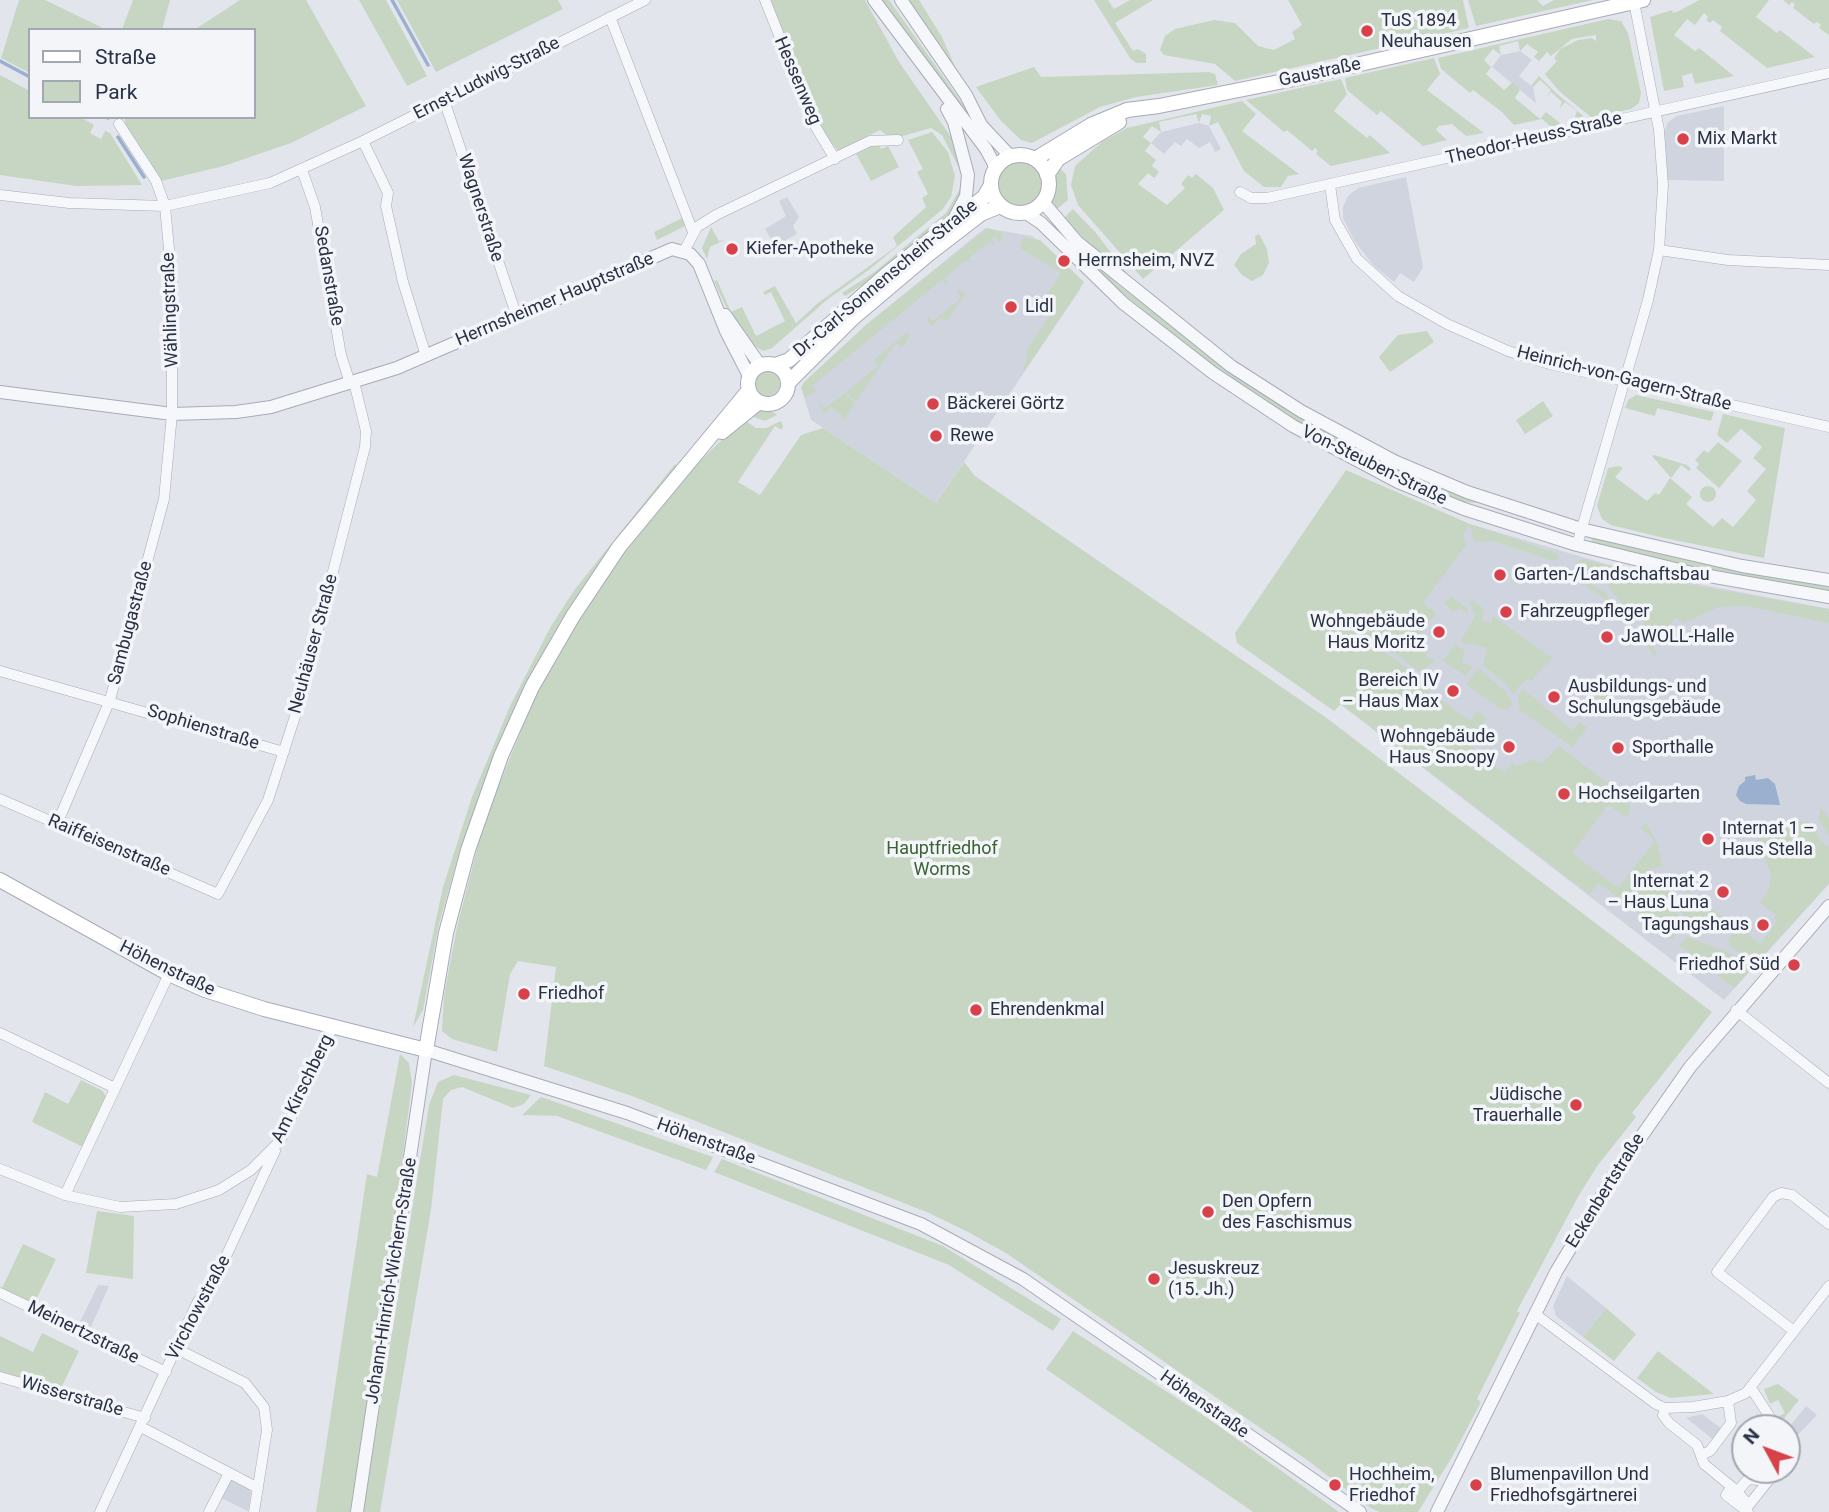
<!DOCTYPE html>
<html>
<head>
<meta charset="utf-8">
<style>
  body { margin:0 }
  #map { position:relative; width:1829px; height:1512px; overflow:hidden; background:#e3e5ec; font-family:Roboto,sans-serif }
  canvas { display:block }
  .legend { position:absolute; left:28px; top:28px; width:228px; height:91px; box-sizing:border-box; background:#f3f5f9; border:2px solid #a2a7b1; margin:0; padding:9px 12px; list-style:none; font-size:21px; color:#293145 }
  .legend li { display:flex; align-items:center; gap:14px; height:35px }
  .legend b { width:35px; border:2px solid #a2a7b1 }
  .north { position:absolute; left:1731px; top:1414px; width:70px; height:70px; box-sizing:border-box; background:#f3f5f9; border:2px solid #a2a7b1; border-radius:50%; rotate:311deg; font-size:19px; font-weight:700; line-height:28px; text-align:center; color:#293145 }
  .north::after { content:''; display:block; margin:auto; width:24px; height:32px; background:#d8404a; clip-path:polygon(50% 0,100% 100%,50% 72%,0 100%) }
</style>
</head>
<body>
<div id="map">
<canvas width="1829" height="1512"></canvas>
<ul class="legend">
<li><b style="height:9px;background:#fff"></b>Straße</li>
<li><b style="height:19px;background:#c6d6c3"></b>Park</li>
</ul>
<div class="north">N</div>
</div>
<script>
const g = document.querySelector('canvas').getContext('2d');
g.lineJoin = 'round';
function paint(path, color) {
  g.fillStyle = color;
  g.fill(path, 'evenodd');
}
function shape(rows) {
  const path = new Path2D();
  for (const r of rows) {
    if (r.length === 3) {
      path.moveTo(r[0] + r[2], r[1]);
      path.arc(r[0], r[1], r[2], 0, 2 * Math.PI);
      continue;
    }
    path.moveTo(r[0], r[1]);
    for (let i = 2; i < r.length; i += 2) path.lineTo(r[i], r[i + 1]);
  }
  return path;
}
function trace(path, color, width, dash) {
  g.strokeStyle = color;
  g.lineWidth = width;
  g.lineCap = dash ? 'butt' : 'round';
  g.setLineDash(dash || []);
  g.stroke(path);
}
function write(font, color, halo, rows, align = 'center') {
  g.font = font + ' Roboto,sans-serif';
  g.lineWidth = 7;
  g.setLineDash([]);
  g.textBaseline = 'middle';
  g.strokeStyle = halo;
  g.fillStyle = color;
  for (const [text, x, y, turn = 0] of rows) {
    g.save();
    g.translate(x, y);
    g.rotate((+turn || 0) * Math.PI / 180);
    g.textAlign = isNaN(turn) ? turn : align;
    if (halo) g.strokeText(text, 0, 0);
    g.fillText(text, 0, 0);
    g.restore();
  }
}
paint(shape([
  [1520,51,1532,60,1519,76,1533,87,1536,103,1492,67,1501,55],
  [1724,106,1724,181,1667,180,1664,133,1668,122,1677,116],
  [1199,123,1209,126,1221,149,1215,152,1210,142,1199,148,1187,139,1181,146,1175,142,1164,154,1151,143,1161,132],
  [1406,177,1423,267,1414,282,1400,273,1394,282,1374,266,1355,242,1343,218,1343,207,1348,196,1358,188],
  [787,197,799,217,793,226,797,234,775,246,765,229,786,216,779,201],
  [985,228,1032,236,1075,277,1081,288,936,503,811,420,801,387,867,324],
  [1470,524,1630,571,1829,609,1829,884,1724,1000,1340,704],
  [1567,1276,1606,1308,1583,1337,1556,1316,1553,1306],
  [98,1285,109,1286,90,1329,79,1324],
  [1806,1406,1817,1415,1791,1442,1787,1430],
  [1702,1414,1722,1429,1714,1440,1686,1418],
  [231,1477,247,1486,251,1493,248,1511,221,1498]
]), '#d0d4de');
paint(shape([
  [19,0,45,0,101,27,100,30,30,30,30,73,1,58],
  [133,0,170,0,162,30,122,29],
  [240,0,306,0,366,106,291,143,224,166,161,181,125,125,125,117,254,117,254,30,194,30],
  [359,0,386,0,427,76,407,86],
  [397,0,558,0,563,9,436,72],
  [769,0,865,0,899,62,951,137,958,149,962,174,942,135,931,128,896,138,889,137,880,130,838,151,817,124],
  [881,0,889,0,989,141,986,144],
  [904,0,919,0,942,37,964,87],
  [1094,0,1108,0,1114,9,1130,0,1153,0,1115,23,1133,51,1138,49,1146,54,1146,63,1136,63,1130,58],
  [1288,0,1463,0,1469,28,1235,81,1215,64,1164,55,1160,50,1165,36,1175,29,1214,20,1235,23,1258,46,1274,50,1295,39,1292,32,1302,25],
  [1468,0,1537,0,1543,6,1554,0,1593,0,1476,26],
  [1699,0,1769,0,1756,17,1777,33,1780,30,1815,57,1767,68,1720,31,1722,27,1713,20,1710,23,1706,20,1708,17,1704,13,1695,25,1687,19,1674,35,1695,51,1699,48,1734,76,1695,84,1692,73,1682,76,1684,87,1664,91,1650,17,1672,10,1673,13,1679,11],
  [1783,0,1829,0,1829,35,1819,28,1821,25,1817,22,1814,24,1793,8,1795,5,1792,2,1789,5],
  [1608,19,1621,21,1628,33,1641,93,1639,103,1631,109,1592,118,1559,91,1545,74,1557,61,1554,58,1560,49,1578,40,1591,38,1596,41,1596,35,1572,39,1551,56,1547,52,1539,61,1534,57,1538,52,1527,44,1520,51,1518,41,1499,46,1501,55,1493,49,1484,60,1491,67,1486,74,1504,90,1513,82,1520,90,1515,98,1540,119,1546,112,1561,124,1551,127,1542,119,1514,125,1502,112,1473,90,1470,93,1441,69,1438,58],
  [1434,58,1440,74,1427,90,1484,133,1466,136,1452,124,1439,126,1436,130,1447,140,1423,146,1381,111,1377,115,1347,90,1345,78],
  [1034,67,1041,77,1209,72,1215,74,1218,85,1136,97,1100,107,1032,143,1021,140,1001,121,976,87],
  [0,75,30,91,30,117,80,117,94,125,90,133,101,139,105,131,110,133,142,185,76,186,0,175],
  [1539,76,1556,93,1587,119,1573,122,1577,111,1565,102,1559,109,1562,102,1551,92,1546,98,1551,90,1540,80,1533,87,1531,86],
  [1341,79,1347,94,1334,111,1367,138,1370,135,1390,153,1331,166,1316,154,1318,151,1315,148,1312,151,1287,130,1284,132,1246,100],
  [1242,101,1256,114,1242,131,1299,174,1288,176,1281,187,1264,187,1244,171,1218,122,1209,126,1211,116,1202,114,1199,123,1196,114,1159,122,1161,132,1152,126,1143,137,1151,143,1145,151,1156,160,1152,166,1159,172,1154,178,1148,173,1138,184,1167,205,1185,188,1181,184,1188,175,1192,178,1196,174,1213,188,1224,210,1143,279,1078,205,1071,185,1075,166,1103,141,1127,128],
  [932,132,948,152,955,176,951,197,943,209,870,269,828,299,772,348,763,351,750,343,729,313,714,281,717,280,731,312,742,307,756,336,785,321,771,292,765,295,763,292,775,286,796,323,818,303,897,246,893,237,926,207,922,198,928,194,917,172,923,169,908,140],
  [878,143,881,149,888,146,899,167,871,181,856,154],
  [1020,184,22],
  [1058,167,1066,174,1068,200,1053,212,1052,200],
  [964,182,954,210,944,220,872,279,845,296,842,293,873,273,946,213],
  [1073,209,1096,233,1129,276,1092,247,1064,218],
  [684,217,687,225,657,240,654,232],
  [1055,225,1117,284,1259,392,1368,454,1477,503,1462,502,1401,477,1296,421,1236,383,1103,278,1052,227],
  [711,227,719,241,725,240,710,247,707,259,702,248],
  [988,228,1003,233,1000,242,995,237,992,239,995,246,990,241,969,258,973,264,966,260,945,278,949,283,947,285,942,280,812,386,816,392,805,398,801,387,804,382,867,324],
  [1259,234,1267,249,1269,263,1263,275,1252,281,1242,275,1234,265,1241,254,1256,244,1255,236],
  [1023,237,1040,240,1084,282,1023,373,1028,348,1050,315,1040,305,1061,273,1020,248],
  [959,290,966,293,947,321,941,317,932,326,927,322,928,316,933,321,961,298,957,292],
  [1427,331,1434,342,1390,372,1379,357,1398,335],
  [906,333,910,335,902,347,896,343,856,401,852,398,846,392,878,366,874,360],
  [767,383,13],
  [845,393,855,403,841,424,843,416,830,407,825,413,819,406,820,403,825,408],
  [1636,395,1714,412,1711,421,1657,408,1655,416,1625,408,1628,400],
  [1543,401,1553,416,1525,434,1516,420],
  [761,409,771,411,777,415,765,421,748,415],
  [1723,414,1785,428,1764,558,1664,538,1611,525,1602,519,1597,506,1608,468,1619,466,1623,468,1615,477,1647,501,1655,493,1659,495,1670,478,1692,497,1686,504,1713,527,1722,518,1733,527,1756,500,1747,491,1766,469,1753,458,1762,447,1741,429,1727,443,1717,435],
  [743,419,756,428,766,428,781,421,783,426,782,430,775,426,738,482,760,495,801,435,823,428,936,503,964,462,975,476,1328,719,1712,1012,1632,1113,1636,1117,1598,1165,1579,1195,1517,1311,1520,1313,1477,1399,1481,1402,1452,1457,1418,1512,1379,1512,1369,1507,1307,1460,1006,1253,966,1231,929,1213,632,1096,544,1066,556,967,518,961,510,974,497,1052,452,1039,442,1031,444,995,457,927,484,822,536,694,573,626,630,542,695,466],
  [1718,442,1742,461,1719,488,1696,468,1699,464,1695,460,1704,450,1708,453],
  [1654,455,1687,465,1691,469,1689,471,1681,465,1671,478,1652,456],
  [675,464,677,467,629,524,499,746,458,857,439,924,423,1010,413,1027,443,887,472,797,510,706,551,626,575,589],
  [1346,470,1470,524,1559,554,1559,559,1553,561,1494,541,1474,542,1470,525,1463,534,1466,545,1423,603,1436,613,1416,641,1427,647,1427,656,1435,661,1420,672,1383,645,1380,649,1430,684,1427,689,1463,716,1471,720,1477,711,1487,718,1473,737,1478,741,1473,748,1499,769,1505,772,1512,763,1517,766,1532,760,1543,763,1559,746,1613,787,1630,804,1629,813,1626,817,1608,805,1572,853,1618,888,1655,841,1640,827,1646,823,1657,843,1663,866,1645,871,1649,887,1667,884,1682,925,1672,940,1599,883,1589,894,1341,704,1334,711,1237,643,1235,633],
  [1708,494,8],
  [1591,538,1723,568,1829,586,1829,592,1693,567,1592,542],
  [1582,559,1685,584,1829,609,1829,623,1747,606,1718,607,1684,623,1676,617,1652,643,1657,655,1654,655,1648,647,1653,636,1637,612,1631,615,1603,580,1576,569,1576,562],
  [1587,582,1604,591,1616,608,1582,583],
  [1451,596,1467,608,1468,615,1461,609,1452,611,1444,603],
  [1469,598,1484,609,1481,620,1491,623,1493,616,1552,658,1531,681,1528,679,1519,686,1514,695,1506,684,1483,665,1487,648,1468,643,1467,646,1461,641,1475,616],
  [1455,644,1465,651,1462,663,1473,666,1466,676,1443,661],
  [1478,668,1506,692,1512,704,1509,709,1502,710,1466,684],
  [1611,677,1617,683,1617,692,1597,715,1587,706],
  [1522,688,1572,730,1580,722,1587,728,1572,747,1520,710,1518,700],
  [1821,808,1829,818,1829,836,1818,818],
  [1794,822,1807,822,1812,825,1820,840,1829,848,1829,883,1756,963,1732,948,1728,939,1745,921,1753,928,1748,935,1760,944,1777,922,1774,918,1776,915,1760,903,1768,891,1771,874,1757,840,1771,827],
  [1693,882,1689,892,1723,917,1702,935,1690,926,1680,910,1680,900],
  [1687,937,1728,952,1752,968,1734,988,1679,945],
  [400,1054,409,1063,412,1083,388,1274,350,1512,316,1512,367,1174,377,1177],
  [454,1075,531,1095,524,1104,513,1108,462,1087,451,1090,443,1099,431,1210,380,1512,363,1512,429,1105,438,1082],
  [81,1080,103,1091,106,1097,83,1147,32,1122,45,1092,68,1104],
  [541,1097,713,1157,706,1170,557,1116,522,1115],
  [722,1159,943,1246,1061,1319,1053,1331,949,1265,714,1172],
  [97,1211,134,1216,133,1279,86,1273],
  [23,1244,56,1259,34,1304,2,1288],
  [1606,1308,1636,1334,1614,1361,1583,1337],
  [1073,1331,1206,1417,1339,1512,1253,1512,1046,1369],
  [42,1333,79,1351,60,1390,0,1374,0,1336,33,1352],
  [1658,1351,1714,1394,1671,1398,1656,1392,1637,1378],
  [1778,1384,1799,1400,1781,1422,1789,1429,1787,1430,1784,1428,1778,1417,1785,1413,1778,1400,1770,1404,1764,1389]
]), '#c6d6c3');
paint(shape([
  [1755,775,1756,780,1768,778,1775,784,1780,805,1746,804,1740,801,1736,795,1739,786,1745,781,1745,777]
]), '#9bafce');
trace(shape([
  [392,0,428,65],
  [0,61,30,77],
  [106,117,108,118],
  [118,137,144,177]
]), '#9bafce', 3.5);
const minor = shape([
  [765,0,815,126,835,159],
  [610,17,693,232],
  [444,100,517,317],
  [363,141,388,193,386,206,403,282,426,356],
  [302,170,315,207,341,355,350,383],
  [1330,185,1335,220,1357,259,1398,296,1447,324,1508,351,1550,364,1829,427],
  [1240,192,1251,198,1267,198,1829,73],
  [0,195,69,203,165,206,270,183,363,141,645,0],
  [1659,250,1728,260,1829,265],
  [684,251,697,227,716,215,870,141,898,140],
  [1577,545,1648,300,1659,250,1663,185,1659,130,1634,2],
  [0,671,284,752],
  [0,799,218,894,268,800,299,704,365,447,366,431,354,382],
  [57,824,110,700,164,499,172,414,172,281,165,206,156,181,119,124],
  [1736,1010,1829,1083],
  [0,1033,115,1088],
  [0,1169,65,1195,120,1207,176,1204,219,1190,251,1170,280,1141,333,1026],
  [65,1195,169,974],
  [0,1293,166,1372],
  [1535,1314,1656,1404,1665,1408,1693,1407,1728,1401,1746,1393,1829,1286],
  [1794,1331,1717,1272,1773,1197,1781,1193,1792,1195,1829,1224],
  [177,1349,245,1383,264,1407,267,1430,254,1512],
  [0,1377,145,1418],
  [1751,1388,1777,1428],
  [1665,1408,1663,1415,1669,1423,1697,1445,1704,1464,1732,1487,1726,1495,1748,1512],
  [141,1427,258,1488],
  [1787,1446,1790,1452,1787,1456],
  [1701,1455,1710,1451,1731,1423,1728,1401],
  [1732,1487,1749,1505,1771,1477],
  [1738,1491,1748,1479,1768,1481],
  [100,1512,197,1303,215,1280,275,1151],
  [209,1512,229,1473]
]);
const tertiary = shape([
  [874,0,986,149,996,168],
  [901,0,966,95,981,125,1011,157],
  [947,109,954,122,968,175,966,196,955,217],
  [1043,202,1077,242,1231,366,1301,411,1394,461,1467,492,1581,529,1742,566,1829,580],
  [1026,213,1041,223,1123,303,1213,373,1293,426,1398,482,1464,509,1577,545,1692,573,1829,597],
  [725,315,760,365],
  [0,392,172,414,236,412,271,407,397,368,672,249,690,254,699,264,726,331,749,376],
  [357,1512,426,1050,627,1113,921,1224,1023,1279,1360,1512],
  [1437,1512,1556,1272,1613,1177,1690,1067,1829,906]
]);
const secondary = shape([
  [1020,184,29],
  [1035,159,1091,125,1127,110,1159,106,1294,79,1643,0],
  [1047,175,1058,159,1119,122],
  [768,384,20],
  [775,365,789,360,887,274,984,197,991,185],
  [788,383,852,319,929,254,981,214,1000,206],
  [722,432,759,402],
  [0,880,169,974,205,990,264,1009,426,1050,446,933,468,850,501,756,532,687,573,616,619,547,749,390]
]);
trace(minor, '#a7abb7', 11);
trace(tertiary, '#a7abb7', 14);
trace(secondary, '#a7abb7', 16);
trace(minor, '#f6f7fa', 10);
trace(tertiary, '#f6f7fa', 12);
trace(secondary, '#fff', 14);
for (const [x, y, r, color] of [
  [1367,31,7,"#d8404a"],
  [1683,139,7,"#d8404a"],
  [732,249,7,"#d8404a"],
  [1064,261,7,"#d8404a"],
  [1011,307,7,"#d8404a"],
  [933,404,7,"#d8404a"],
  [936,436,7,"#d8404a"],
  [1500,575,7,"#d8404a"],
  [1506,612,7,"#d8404a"],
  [1439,632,7,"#d8404a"],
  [1607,637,7,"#d8404a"],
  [1453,691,7,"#d8404a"],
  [1554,697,7,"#d8404a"],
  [1509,747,7,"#d8404a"],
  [1618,748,7,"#d8404a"],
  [1564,794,7,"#d8404a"],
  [1708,839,7,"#d8404a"],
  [1723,892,7,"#d8404a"],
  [1763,925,7,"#d8404a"],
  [1794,965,7,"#d8404a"],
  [524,994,7,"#d8404a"],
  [976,1010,7,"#d8404a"],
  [1576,1105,7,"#d8404a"],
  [1208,1212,7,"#d8404a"],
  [1154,1279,7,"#d8404a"],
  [1335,1485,7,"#d8404a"],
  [1476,1485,7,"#d8404a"]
]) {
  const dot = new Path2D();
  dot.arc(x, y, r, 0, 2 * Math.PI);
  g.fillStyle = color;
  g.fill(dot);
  trace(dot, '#f3f5f9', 2.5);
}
write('18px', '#293145', '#f3f5f9', [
  ["TuS 1894",1381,21],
  ["Neuhausen",1381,42],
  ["Mix Markt",1697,139],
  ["Kiefer-Apotheke",746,249],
  ["Herrnsheim, NVZ",1078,261],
  ["Lidl",1025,307],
  ["Bäckerei Görtz",947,404],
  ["Rewe",950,436],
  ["Garten-/Landschaftsbau",1514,575],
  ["Fahrzeugpfleger",1520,612],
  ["Wohngebäude",1425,622,"right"],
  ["Haus Moritz",1425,643,"right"],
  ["JaWOLL-Halle",1621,637],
  ["Bereich IV",1439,681,"right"],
  ["– Haus Max",1439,702,"right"],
  ["Ausbildungs- und",1568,687],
  ["Schulungsgebäude",1568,708],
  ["Wohngebäude",1495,737,"right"],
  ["Haus Snoopy",1495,758,"right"],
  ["Sporthalle",1632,748],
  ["Hochseilgarten",1578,794],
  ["Internat 1 –",1722,829],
  ["Haus Stella",1722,850],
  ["Internat 2",1709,882,"right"],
  ["– Haus Luna",1709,903,"right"],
  ["Tagungshaus",1749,925,"right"],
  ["Friedhof Süd",1780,965,"right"],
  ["Friedhof",538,994],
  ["Ehrendenkmal",990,1010],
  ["Jüdische",1562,1095,"right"],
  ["Trauerhalle",1562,1116,"right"],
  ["Den Opfern",1222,1202],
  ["des Faschismus",1222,1223],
  ["Jesuskreuz",1168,1269],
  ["(15. Jh.)",1168,1290],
  ["Hochheim,",1349,1475],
  ["Friedhof",1349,1496],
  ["Blumenpavillon Und",1490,1475],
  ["Friedhofsgärtnerei",1490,1496]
], 'left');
write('18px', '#293145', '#f3f5f9', [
  ["Gaustraße",1320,73,-12],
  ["Ernst-Ludwig-Straße",487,79,-27],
  ["Hessenweg",797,81,67],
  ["Theodor-Heuss-Straße",1534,139,-13],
  ["Wagnerstraße",480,208,72],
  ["Sedanstraße",328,276,80],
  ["Dr.-Carl-Sonnenschein-Straße",886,279,-40],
  ["Herrnsheimer Hauptstraße",555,300,-23],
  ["Wählingstraße",171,310,-92],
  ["Heinrich-von-Gagern-Straße",1624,379,14],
  ["Von-Steuben-Straße",1374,466,26],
  ["Sambugastraße",131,623,-75],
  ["Neuhäuser Straße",314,644,-75],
  ["Sophienstraße",203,728,17],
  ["Raiffeisenstraße",109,846,23],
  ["Höhenstraße",167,969,26],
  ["Am Kirschberg",303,1089,-64],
  ["Höhenstraße",706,1142,20],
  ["Eckenbertstraße",1606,1191,-58],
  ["Johann-Hinrich-Wichern-Straße",392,1281,-81],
  ["Virchowstraße",199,1308,-62],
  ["Meinertzstraße",83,1333,26],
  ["Wisserstraße",72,1397,16],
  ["Höhenstraße",1204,1405,35]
]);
write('18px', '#3a6235', '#f3f5f9', [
  ["Hauptfriedhof",942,849],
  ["Worms",942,870]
]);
</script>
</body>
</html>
